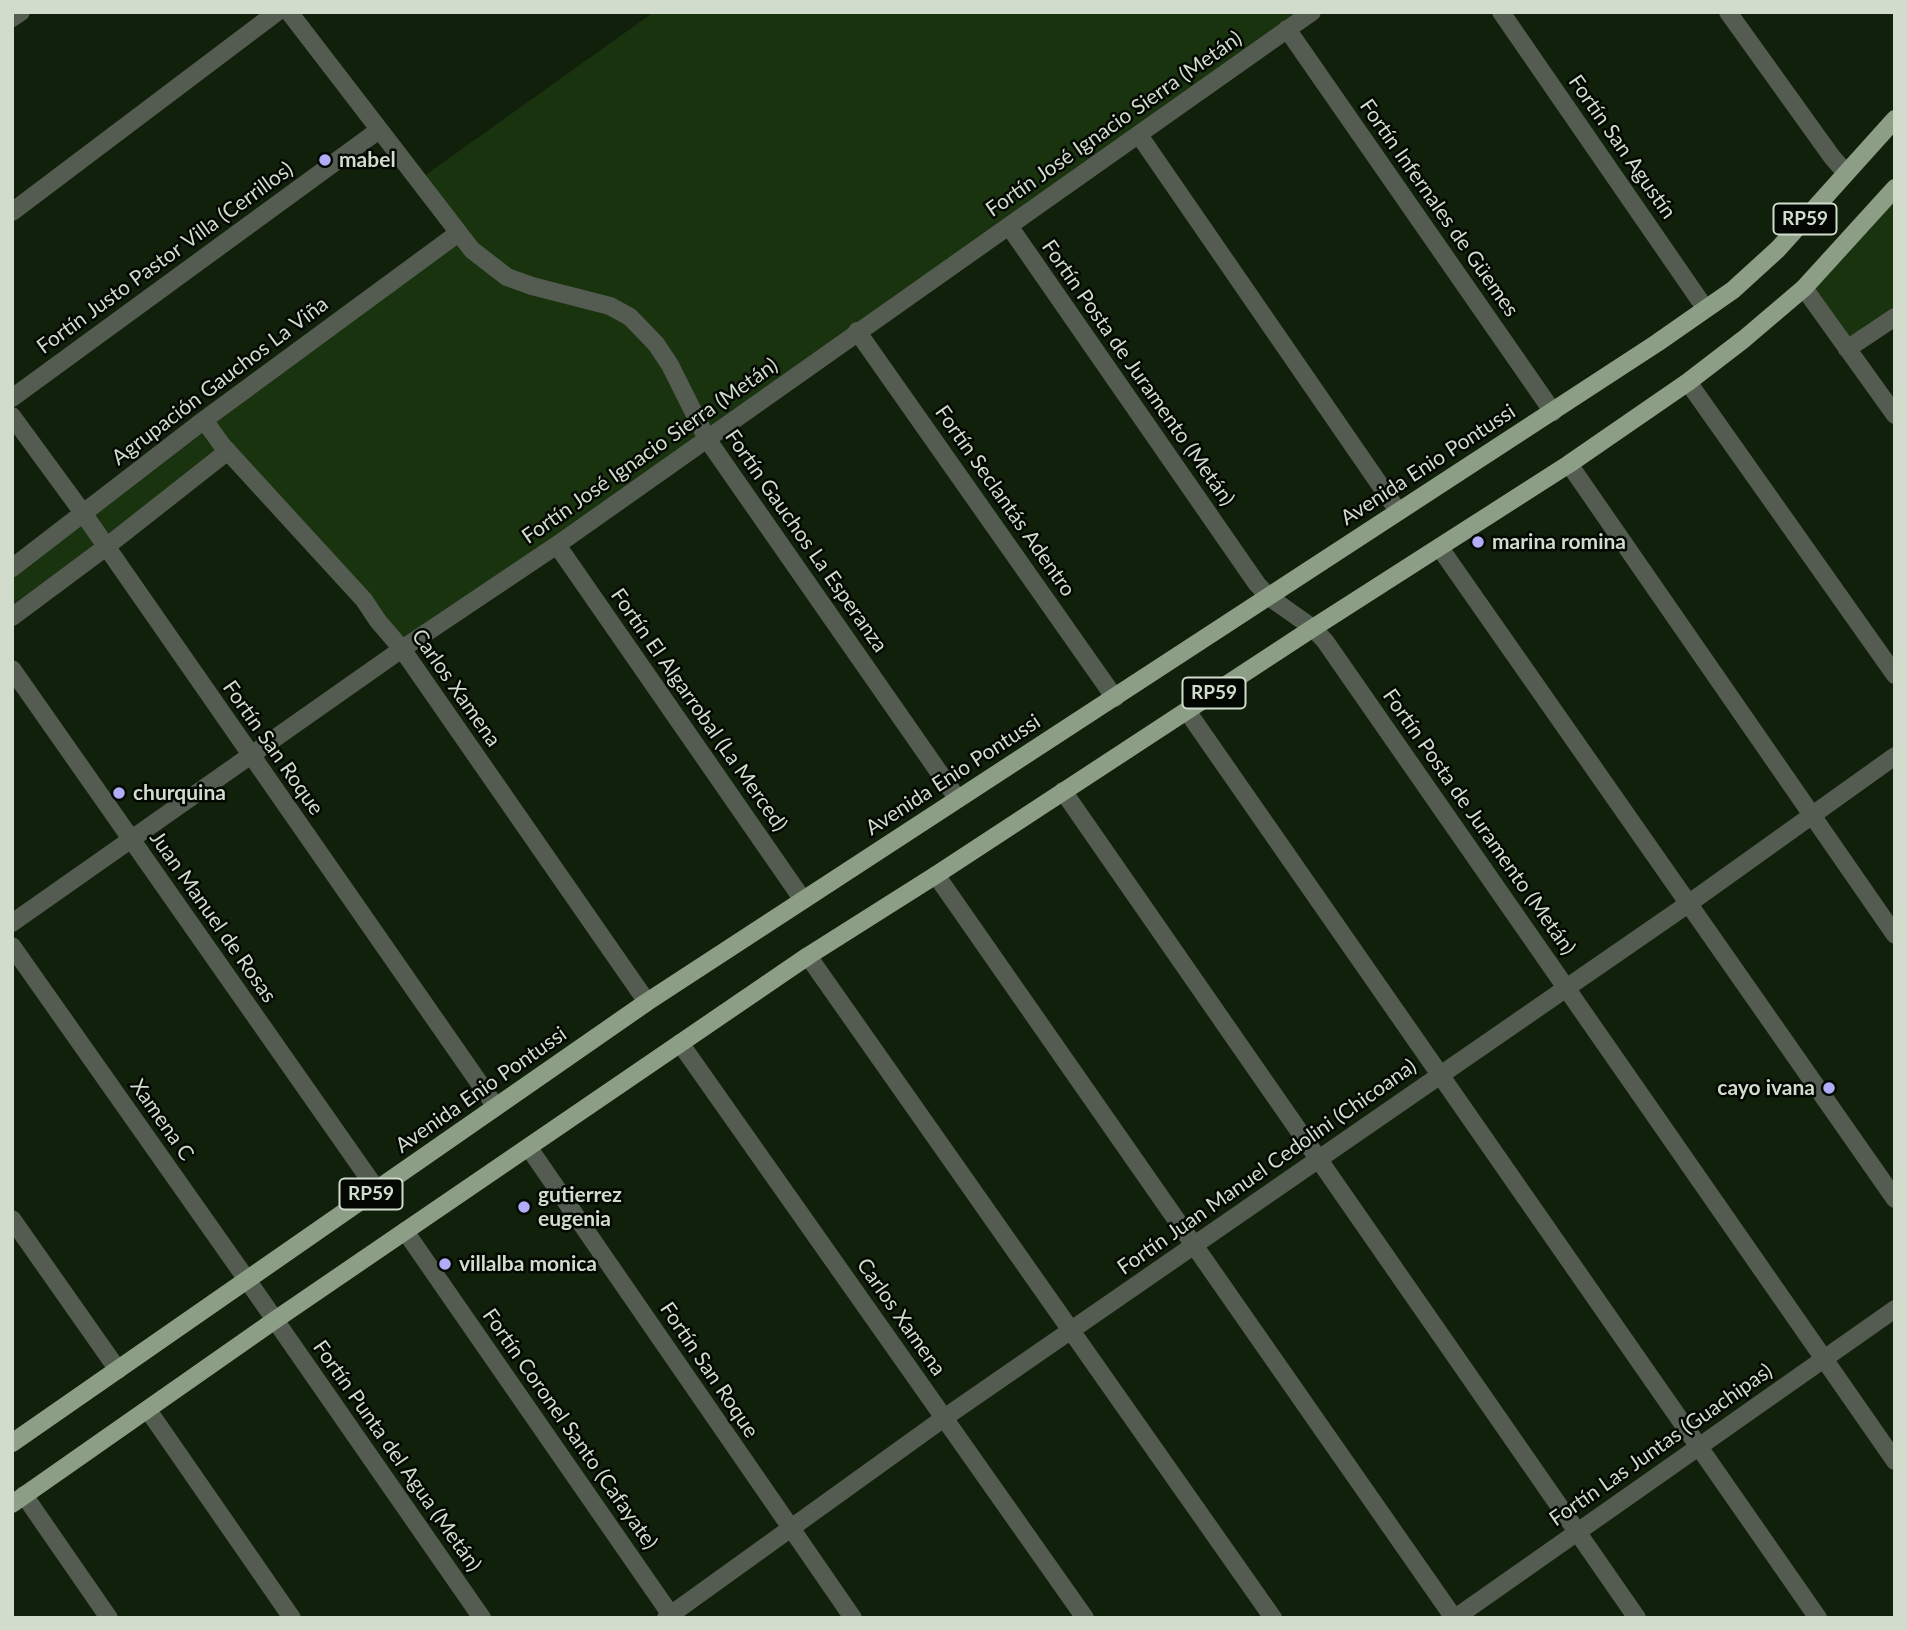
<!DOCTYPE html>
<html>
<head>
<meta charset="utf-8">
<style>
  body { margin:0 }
  #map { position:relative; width:1907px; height:1630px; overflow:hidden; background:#11200a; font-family:Lato,sans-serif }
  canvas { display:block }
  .frame { position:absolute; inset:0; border:14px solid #d1dccd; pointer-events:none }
</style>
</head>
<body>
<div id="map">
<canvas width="1907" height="1630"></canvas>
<div class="frame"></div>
</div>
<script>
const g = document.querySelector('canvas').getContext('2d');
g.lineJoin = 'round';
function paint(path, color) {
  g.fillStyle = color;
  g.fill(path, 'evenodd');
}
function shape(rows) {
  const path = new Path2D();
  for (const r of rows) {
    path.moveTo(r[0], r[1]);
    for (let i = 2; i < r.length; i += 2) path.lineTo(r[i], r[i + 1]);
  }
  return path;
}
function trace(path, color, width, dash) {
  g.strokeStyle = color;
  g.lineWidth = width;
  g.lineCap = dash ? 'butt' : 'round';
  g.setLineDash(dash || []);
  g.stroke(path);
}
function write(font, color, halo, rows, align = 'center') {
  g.font = font + ' Lato,sans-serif';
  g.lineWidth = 5;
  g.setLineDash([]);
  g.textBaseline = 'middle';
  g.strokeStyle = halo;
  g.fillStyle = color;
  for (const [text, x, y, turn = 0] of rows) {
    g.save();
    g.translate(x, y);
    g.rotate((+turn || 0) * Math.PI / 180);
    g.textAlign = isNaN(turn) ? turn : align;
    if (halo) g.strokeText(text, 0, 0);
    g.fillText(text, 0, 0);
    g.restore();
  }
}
paint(shape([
  [654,12,1305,12,402,645,232,449,12,615,12,570,459,231,420,179],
  [1895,194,1895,311,1848,344,1810,288]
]), '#1a330f');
trace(shape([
  [289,12,472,250,507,277,532,286,610,306,630,317,656,344,670,365,707,439,957,798],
  [1501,12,1705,308],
  [1728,12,1832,157,1846,173],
  [12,18,21,12],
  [1287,29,1553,412],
  [1139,135,1398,511],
  [12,212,277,12],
  [1009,226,1257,584,1269,597,1313,628,1325,641,1895,1461],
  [1804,288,1895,415],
  [857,331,1115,698],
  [1847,349,1895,317],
  [1688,382,1895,675],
  [12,398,379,130],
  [12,416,83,513,496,1107],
  [204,420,222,445,364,600,378,621,402,649,647,1002],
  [1569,464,1895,935],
  [557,545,803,900],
  [1440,548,1895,1199],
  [12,568,204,420,457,234],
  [12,617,106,547,228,451],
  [12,669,377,1190],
  [1187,711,1818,1618],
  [1063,791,1637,1618],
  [936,875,1454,1618],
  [12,923,402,649,557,545,1312,12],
  [12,946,257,1294,482,1618],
  [808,956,1273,1618],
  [680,1043,1085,1618],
  [529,1148,853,1618],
  [12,1219,118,1370],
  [405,1231,673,1618],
  [148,1410,292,1618],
  [24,1495,109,1618],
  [666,1618,944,1418,1688,904,1895,756],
  [1455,1618,1895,1309]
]), '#545c51', 18);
trace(shape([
  [12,1443,647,1002,1657,343,1733,290,1778,249,1895,119],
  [12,1504,275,1320,808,956,936,875,1313,628,1569,464,1688,382,1744,339,1804,288,1895,188]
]), '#8d9e87', 18);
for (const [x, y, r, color] of [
  [325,160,7,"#b2adf9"],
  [1478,542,7,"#b2adf9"],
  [119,793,7,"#b2adf9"],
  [1829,1088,7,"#b2adf9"],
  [524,1207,7,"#b2adf9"],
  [445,1264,7,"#b2adf9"]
]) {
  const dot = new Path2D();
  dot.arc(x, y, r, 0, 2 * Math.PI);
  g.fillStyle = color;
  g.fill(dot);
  trace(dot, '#030802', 2.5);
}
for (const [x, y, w] of [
  [1805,219,63],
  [1214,693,63],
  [371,1194,63]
]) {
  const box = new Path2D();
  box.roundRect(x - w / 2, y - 15.5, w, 31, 5);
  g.fillStyle = '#030802';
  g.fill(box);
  trace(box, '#d1dccd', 2);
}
write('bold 19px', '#d1dccd', null, [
  ["RP59",1805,219],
  ["RP59",1214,693],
  ["RP59",371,1194]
]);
write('21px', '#d1dccd', '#030802', [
  ["Fortín José Ignacio Sierra (Metán)",1114,124,-35],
  ["Fortín San Agustín",1622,147,55],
  ["Fortín Infernales de Güemes",1439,208,55],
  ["Fortín Justo Pastor Villa (Cerrillos)",165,258,-36],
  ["Fortín Posta de Juramento (Metán)",1138,373,55],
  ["Agrupación Gauchos La Viña",220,381,-37],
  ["Fortín José Ignacio Sierra (Metán)",650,451,-35],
  ["Avenida Enio Pontussi",1428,465,-33],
  ["Fortín Seclantás Adentro",1005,501,55],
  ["Fortín Gauchos La Esperanza",806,541,55],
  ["Carlos Xamena",456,688,55],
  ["Fortín El Algarrobal (La Merced)",699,710,55],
  ["Fortín San Roque",273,748,55],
  ["Avenida Enio Pontussi",953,775,-33],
  ["Fortín Posta de Juramento (Metán)",1479,822,55],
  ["Juan Manuel de Rosas",213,917,55],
  ["Avenida Enio Pontussi",481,1090,-35],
  ["Xamena C",162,1120,55],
  ["Fortín Juan Manuel Cedolini (Chicoana)",1267,1167,-35],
  ["Carlos Xamena",901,1317,55],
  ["Fortín San Roque",709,1370,56],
  ["Fortín Coronel Santo (Cafayate)",570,1429,55],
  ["Fortín Las Juntas (Guachipas)",1661,1445,-35],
  ["Fortín Punta del Agua (Metán)",397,1456,55]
]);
write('bold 21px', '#d1dccd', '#030802', [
  ["mabel",339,160],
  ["marina romina",1492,542],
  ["churquina",133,793],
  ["cayo ivana",1815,1088,"right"],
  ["gutierrez",538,1195],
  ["eugenia",538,1219],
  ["villalba monica",459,1264]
], 'left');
</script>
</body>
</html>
